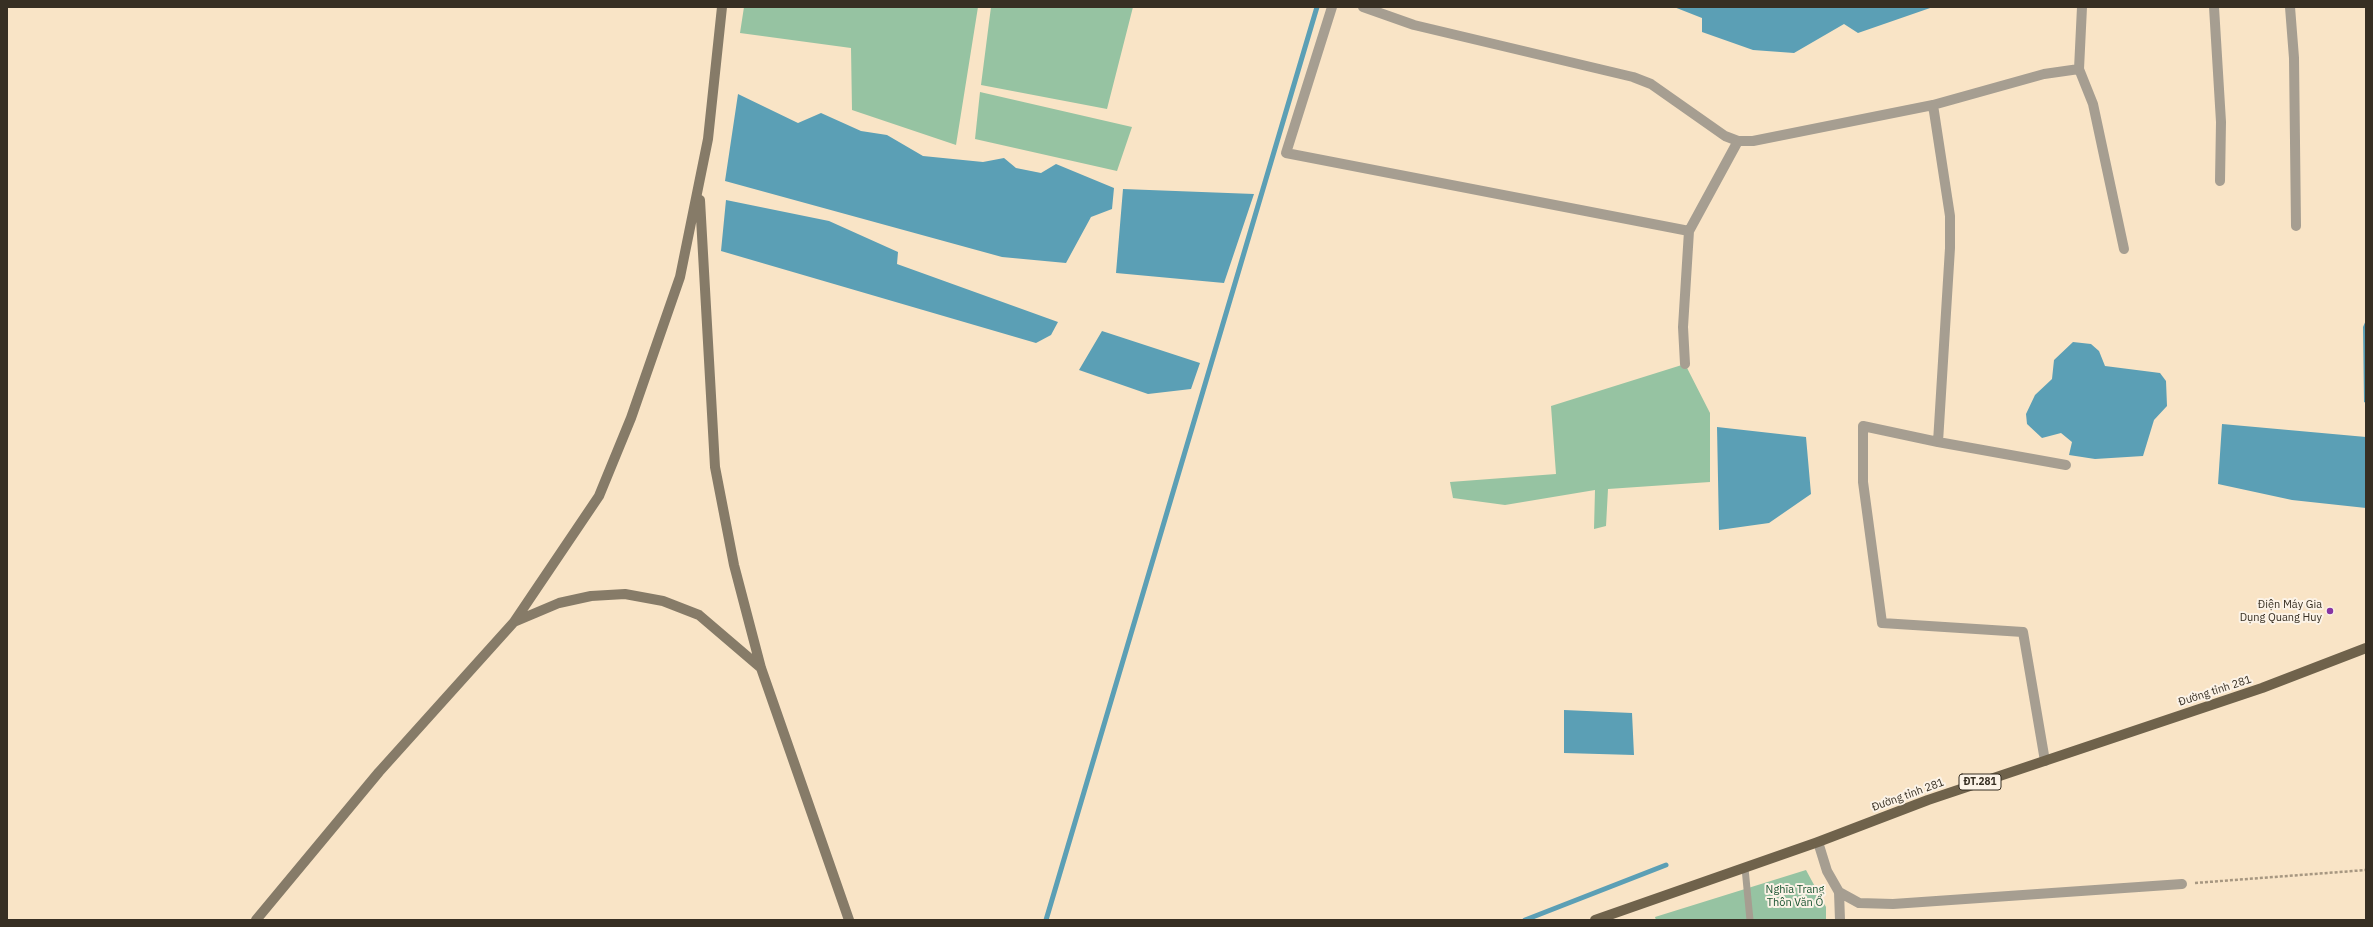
<!DOCTYPE html>
<html>
<head>
<meta charset="utf-8">
<style>
  body { margin:0 }
  #map { position:relative; width:2373px; height:927px; overflow:hidden; background:#f9e4c6; font-family:"IBM Plex Sans",sans-serif }
  canvas { display:block }
  .frame { position:absolute; inset:0; border:8px solid #372f23; pointer-events:none }
</style>
</head>
<body>
<div id="map">
<canvas width="2373" height="927"></canvas>
<div class="frame"></div>
</div>
<script>
const g = document.querySelector('canvas').getContext('2d');
g.lineJoin = 'round';
function paint(path, color) {
  g.fillStyle = color;
  g.fill(path, 'evenodd');
}
function shape(rows) {
  const path = new Path2D();
  for (const r of rows) {
    path.moveTo(r[0], r[1]);
    for (let i = 2; i < r.length; i += 2) path.lineTo(r[i], r[i + 1]);
  }
  return path;
}
function trace(path, color, width, dash) {
  g.strokeStyle = color;
  g.lineWidth = width;
  g.lineCap = dash ? 'butt' : 'round';
  g.setLineDash(dash || []);
  g.stroke(path);
}
function write(font, color, halo, rows, align = 'center') {
  g.font = font + ' "IBM Plex Sans",sans-serif';
  g.lineWidth = 4;
  g.setLineDash([]);
  g.textBaseline = 'middle';
  g.strokeStyle = halo;
  g.fillStyle = color;
  for (const [text, x, y, turn = 0] of rows) {
    g.save();
    g.translate(x, y);
    g.rotate((+turn || 0) * Math.PI / 180);
    g.textAlign = isNaN(turn) ? turn : align;
    if (halo) g.strokeText(text, 0, 0);
    g.fillText(text, 0, 0);
    g.restore();
  }
}
paint(shape([
  [744,7,978,7,956,145,852,110,851,48,740,33],
  [991,7,1133,7,1107,109,981,85],
  [980,92,1132,127,1117,171,975,139],
  [1685,364,1710,413,1710,482,1608,489,1606,526,1594,529,1595,490,1505,505,1453,498,1450,482,1556,474,1551,406],
  [1806,870,1826,907,1826,920,1656,920,1655,917]
]), '#96c3a2');
paint(shape([
  [1674,7,1933,7,1858,33,1844,24,1794,53,1753,50,1702,32,1702,18],
  [738,94,798,123,821,113,861,131,887,135,923,156,983,162,1004,158,1016,168,1041,173,1056,164,1114,188,1112,209,1091,217,1066,263,1002,257,725,181],
  [1123,189,1254,194,1224,283,1116,273],
  [726,200,829,221,898,252,897,264,1058,322,1051,335,1036,343,721,251],
  [2366,320,2366,403,2364,402,2363,327],
  [1102,331,1200,363,1191,389,1148,394,1079,370],
  [2073,342,2091,344,2099,351,2105,366,2160,373,2166,381,2167,406,2154,420,2143,456,2095,459,2069,455,2072,442,2061,433,2042,438,2027,424,2026,414,2035,395,2052,379,2054,360],
  [2222,424,2366,437,2366,508,2292,500,2218,484],
  [1717,427,1806,437,1811,494,1769,523,1719,530],
  [1564,710,1632,713,1634,755,1564,753]
]), '#5b9fb5');
trace(shape([
  [1046,920,1317,7],
  [1525,920,1666,865]
]), '#5b9fb5', 5);
trace(shape([
  [2195,883,2366,870]
]), '#a79781', 2.5, [3, 2]);
trace(shape([
  [1745,868,1750,920]
]), '#a69e91', 7);
trace(shape([
  [1332,7,1286,153,1689,231],
  [1363,7,1414,25,1633,77,1651,84,1725,136,1738,141,1753,141,1933,105,2044,74,2079,69],
  [2082,7,2079,69,2093,104,2124,249],
  [2214,7,2221,122,2220,181],
  [2290,7,2294,58,2296,226],
  [1933,105,1950,216,1950,248,1938,442],
  [1685,364,1683,327,1689,231,1738,141],
  [2045,761,2023,632,1882,623,1863,482,1863,426,1938,442,2066,465],
  [1818,842,1827,871,1839,892,1859,903,1893,904,2182,884],
  [1839,892,1840,920]
]), '#a69e91', 10);
trace(shape([
  [700,200,715,467,734,565,761,668,849,920],
  [514,622,559,603,591,596,625,594,663,601,699,615,761,668],
  [256,920,379,772,514,622,599,496,631,418,680,277,708,139,722,7]
]), '#867b68', 10);
trace(shape([
  [1595,920,1818,842,1928,800,2262,688,2366,648]
]), '#6f624b', 10);
for (const [x, y, r, color] of [
  [2330,611,4,"#8634a3"]
]) {
  const dot = new Path2D();
  dot.arc(x, y, r, 0, 2 * Math.PI);
  g.fillStyle = color;
  g.fill(dot);
  trace(dot, '#fcf3e7', 1.5);
}
for (const [x, y, w] of [
  [1980,782,42]
]) {
  const box = new Path2D();
  box.roundRect(x - w / 2, y - 8, w, 16, 3);
  g.fillStyle = '#fcf3e7';
  g.fill(box);
  trace(box, '#372f23', 1);
}
write('bold 10px', '#372f23', null, [
  ["ĐT.281",1980,782]
]);
write('11px', '#372f23', '#fcf3e7', [
  ["Điện Máy Gia",2322,605],
  ["Dụng Quang Huy",2322,618]
], 'right');
write('11px', '#372f23', '#fcf3e7', [
  ["Đường tỉnh 281",2215,691,-18],
  ["Đường tỉnh 281",1908,795,-20]
]);
write('11px', '#1a5431', '#fcf3e7', [
  ["Nghĩa Trang",1795,890],
  ["Thôn Văn Ổ",1795,903]
]);
</script>
</body>
</html>
